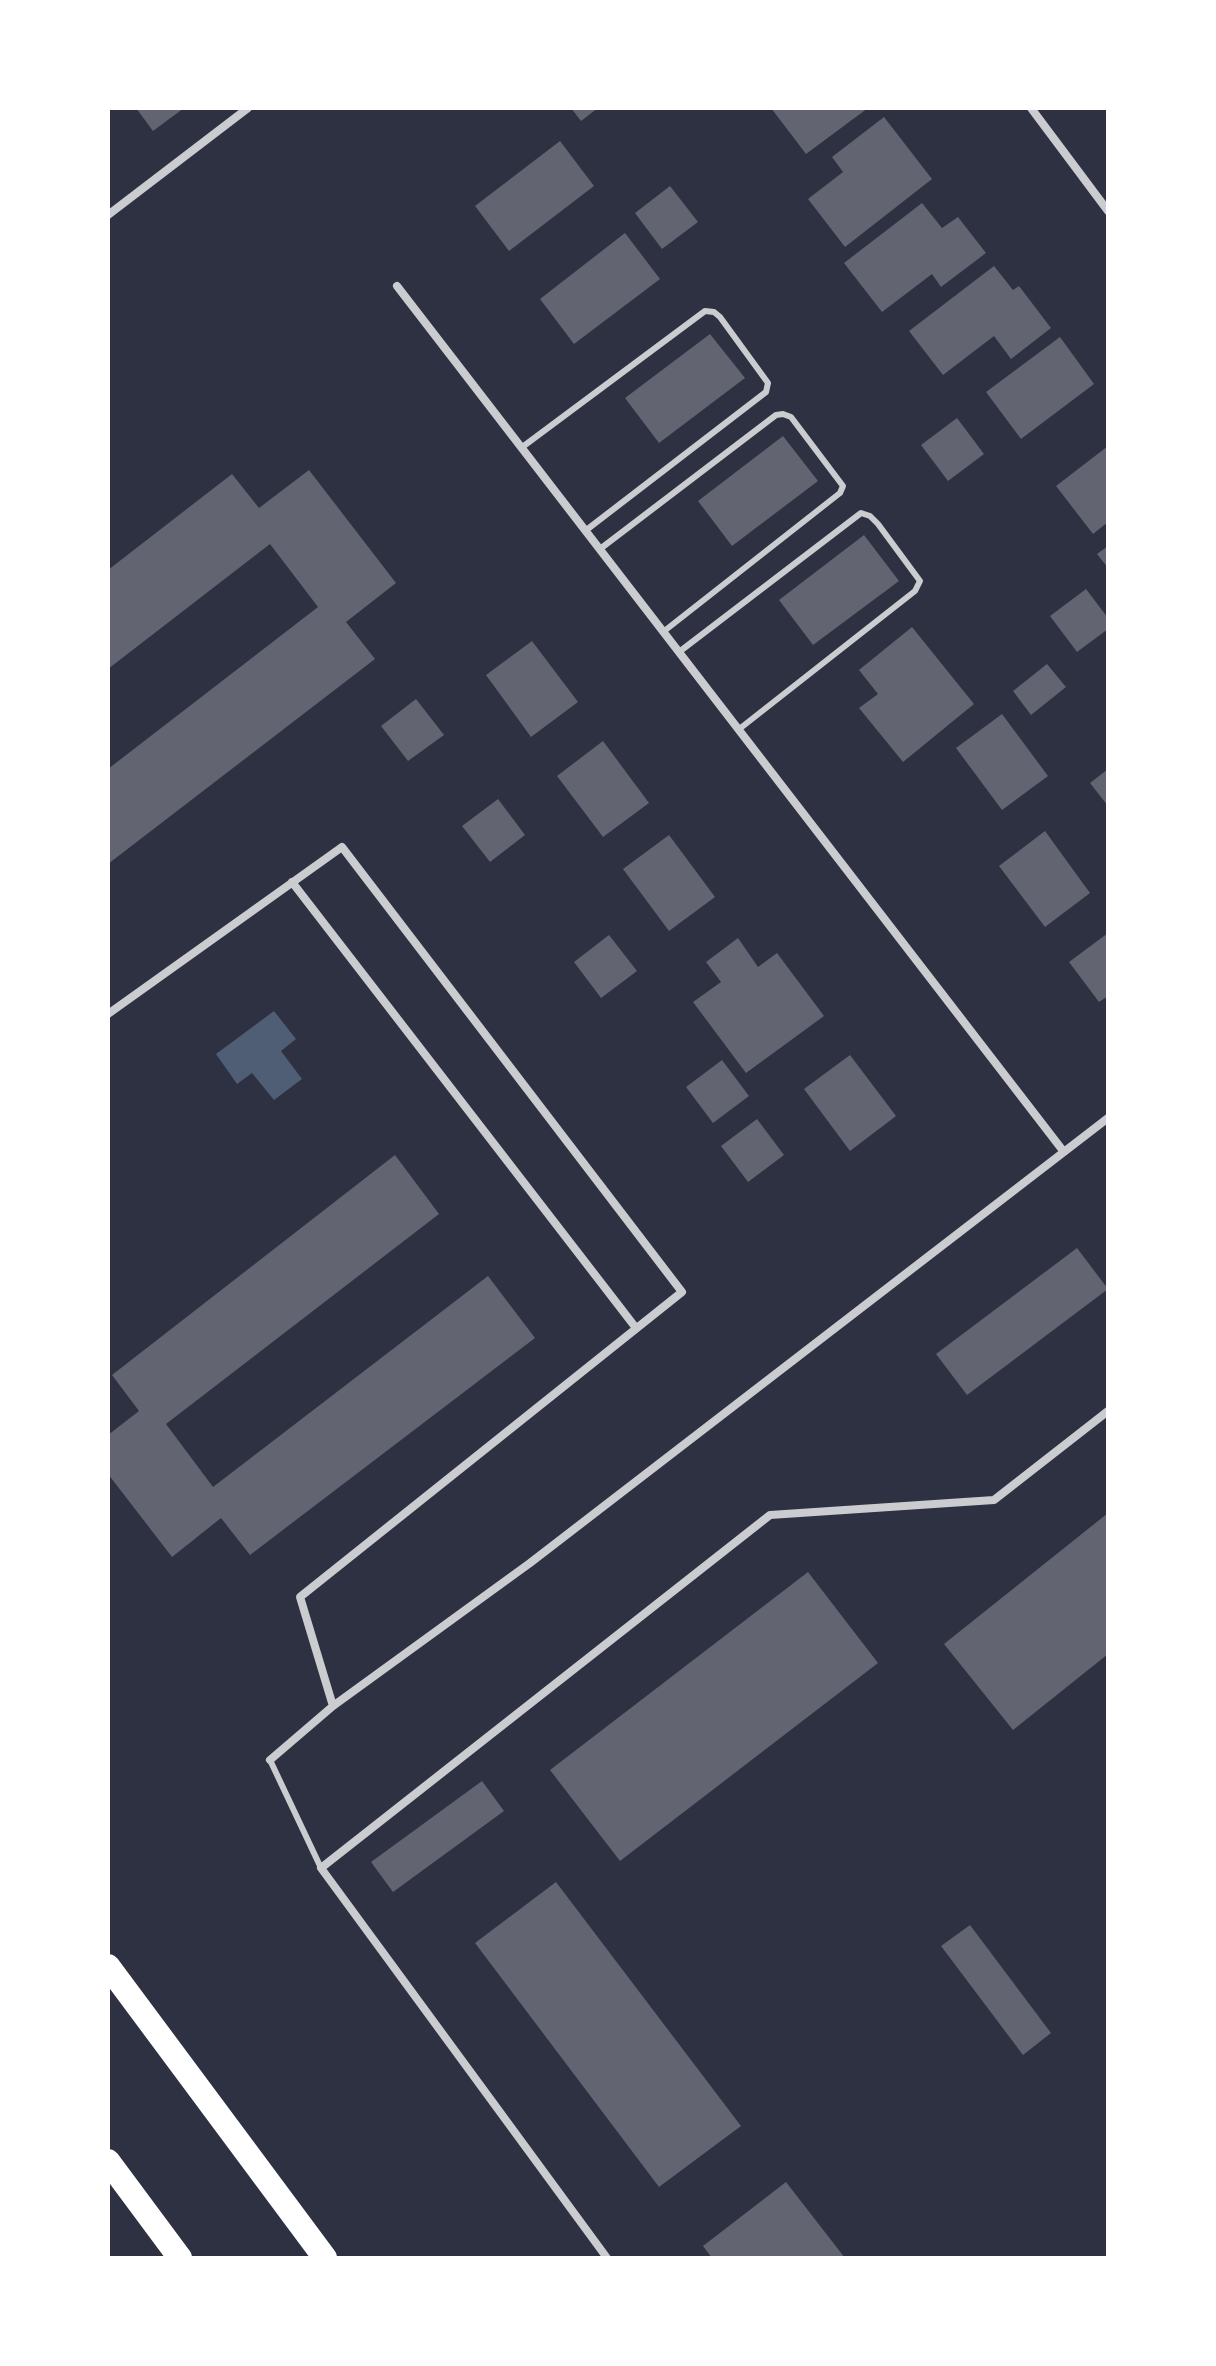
<!DOCTYPE html>
<html>
<head>
<meta charset="utf-8">
<style>
  body { margin:0 }
  #map { position:relative; width:1216px; height:2366px; overflow:hidden; background:#2d3142; font-family:Rubik,sans-serif }
  canvas { display:block }
  .frame { position:absolute; inset:0; border:110px solid #fff; pointer-events:none }
</style>
</head>
<body>
<div id="map">
<canvas width="1216" height="2366"></canvas>
<div class="frame"></div>
</div>
<script>
const g = document.querySelector('canvas').getContext('2d');
g.lineJoin = 'round';
function paint(path, color) {
  g.fillStyle = color;
  g.fill(path, 'evenodd');
}
function shape(rows) {
  const path = new Path2D();
  for (const r of rows) {
    path.moveTo(r[0], r[1]);
    for (let i = 2; i < r.length; i += 2) path.lineTo(r[i], r[i + 1]);
  }
  return path;
}
function trace(path, color, width, dash) {
  g.strokeStyle = color;
  g.lineWidth = width;
  g.lineCap = dash ? 'butt' : 'round';
  g.setLineDash(dash || []);
  g.stroke(path);
}
paint(shape([
  [274,1011,296,1039,281,1051,302,1079,274,1100,252,1073,237,1084,216,1054]
]), '#4f5d75');
paint(shape([
  [136,108,184,108,153,131],
  [571,108,598,108,581,121],
  [771,108,868,108,806,154],
  [884,117,932,179,845,247,808,199,843,172,832,157],
  [560,141,594,186,509,251,475,206],
  [670,186,698,222,662,249,635,213],
  [922,203,942,228,958,217,986,253,941,287,932,274,882,312,844,263],
  [625,233,660,279,574,344,540,299],
  [994,266,1013,290,1019,286,1051,328,1011,359,994,336,943,375,909,331],
  [710,334,745,378,659,443,625,398],
  [1060,337,1094,384,1021,439,986,392],
  [957,418,984,454,948,481,921,445],
  [783,436,818,481,732,546,698,501],
  [1108,446,1108,522,1093,534,1056,486],
  [309,470,396,583,346,622,375,659,108,864,108,769,318,607,270,544,108,669,108,570,232,474,259,508],
  [864,535,899,581,813,645,779,600],
  [1108,546,1108,568,1097,554],
  [1086,589,1108,618,1108,629,1077,652,1050,616],
  [912,627,974,704,903,762,859,708,878,694,859,670],
  [532,641,578,702,531,737,486,675],
  [1047,664,1066,687,1031,715,1013,691],
  [416,699,444,735,408,761,381,726],
  [1002,714,1048,776,1002,810,956,748],
  [603,741,649,803,603,837,557,776],
  [1108,769,1108,806,1090,783],
  [498,799,525,835,490,862,462,826],
  [1045,831,1090,893,1045,927,999,866],
  [669,835,715,897,669,931,623,869],
  [1108,933,1108,996,1099,1002,1069,962],
  [609,935,637,971,601,998,574,962],
  [738,938,758,967,777,953,824,1016,746,1073,693,1002,721,982,706,962],
  [850,1055,896,1116,850,1151,804,1089],
  [722,1060,749,1096,713,1123,686,1087],
  [757,1119,784,1155,748,1182,721,1146],
  [395,1155,439,1214,166,1424,213,1487,488,1276,535,1338,250,1555,221,1518,172,1557,108,1474,108,1435,139,1411,112,1375],
  [1077,1248,1108,1289,967,1395,936,1354],
  [1108,1513,1108,1654,1013,1730,944,1644],
  [808,1572,878,1663,620,1861,550,1770],
  [482,1781,504,1811,393,1892,371,1862],
  [556,1882,741,2126,659,2187,475,1943],
  [970,1925,1051,2033,1023,2055,941,1946],
  [786,2182,845,2258,712,2258,703,2246]
]), '#626471');
trace(shape([
  [521,448,705,311,714,312,720,317,768,383,766,392,585,531],
  [600,549,776,415,783,414,791,417,843,486,840,493,663,632],
  [679,652,861,513,870,516,878,524,920,581,915,591,738,730],
  [270,1760,321,1868]
]), '#caccd0', 6);
trace(shape([
  [1031,108,1108,211],
  [108,215,248,108],
  [397,286,1064,1152],
  [292,882,636,1328],
  [108,1014,342,847,682,1292,300,1597,333,1706],
  [270,1760,333,1706,530,1563,1108,1118],
  [607,2258,321,1868,770,1515,994,1500,1108,1411]
]), '#caccd0', 8);
trace(shape([
  [108,1966,325,2258],
  [108,2161,180,2258]
]), '#fff', 24);
</script>
</body>
</html>
